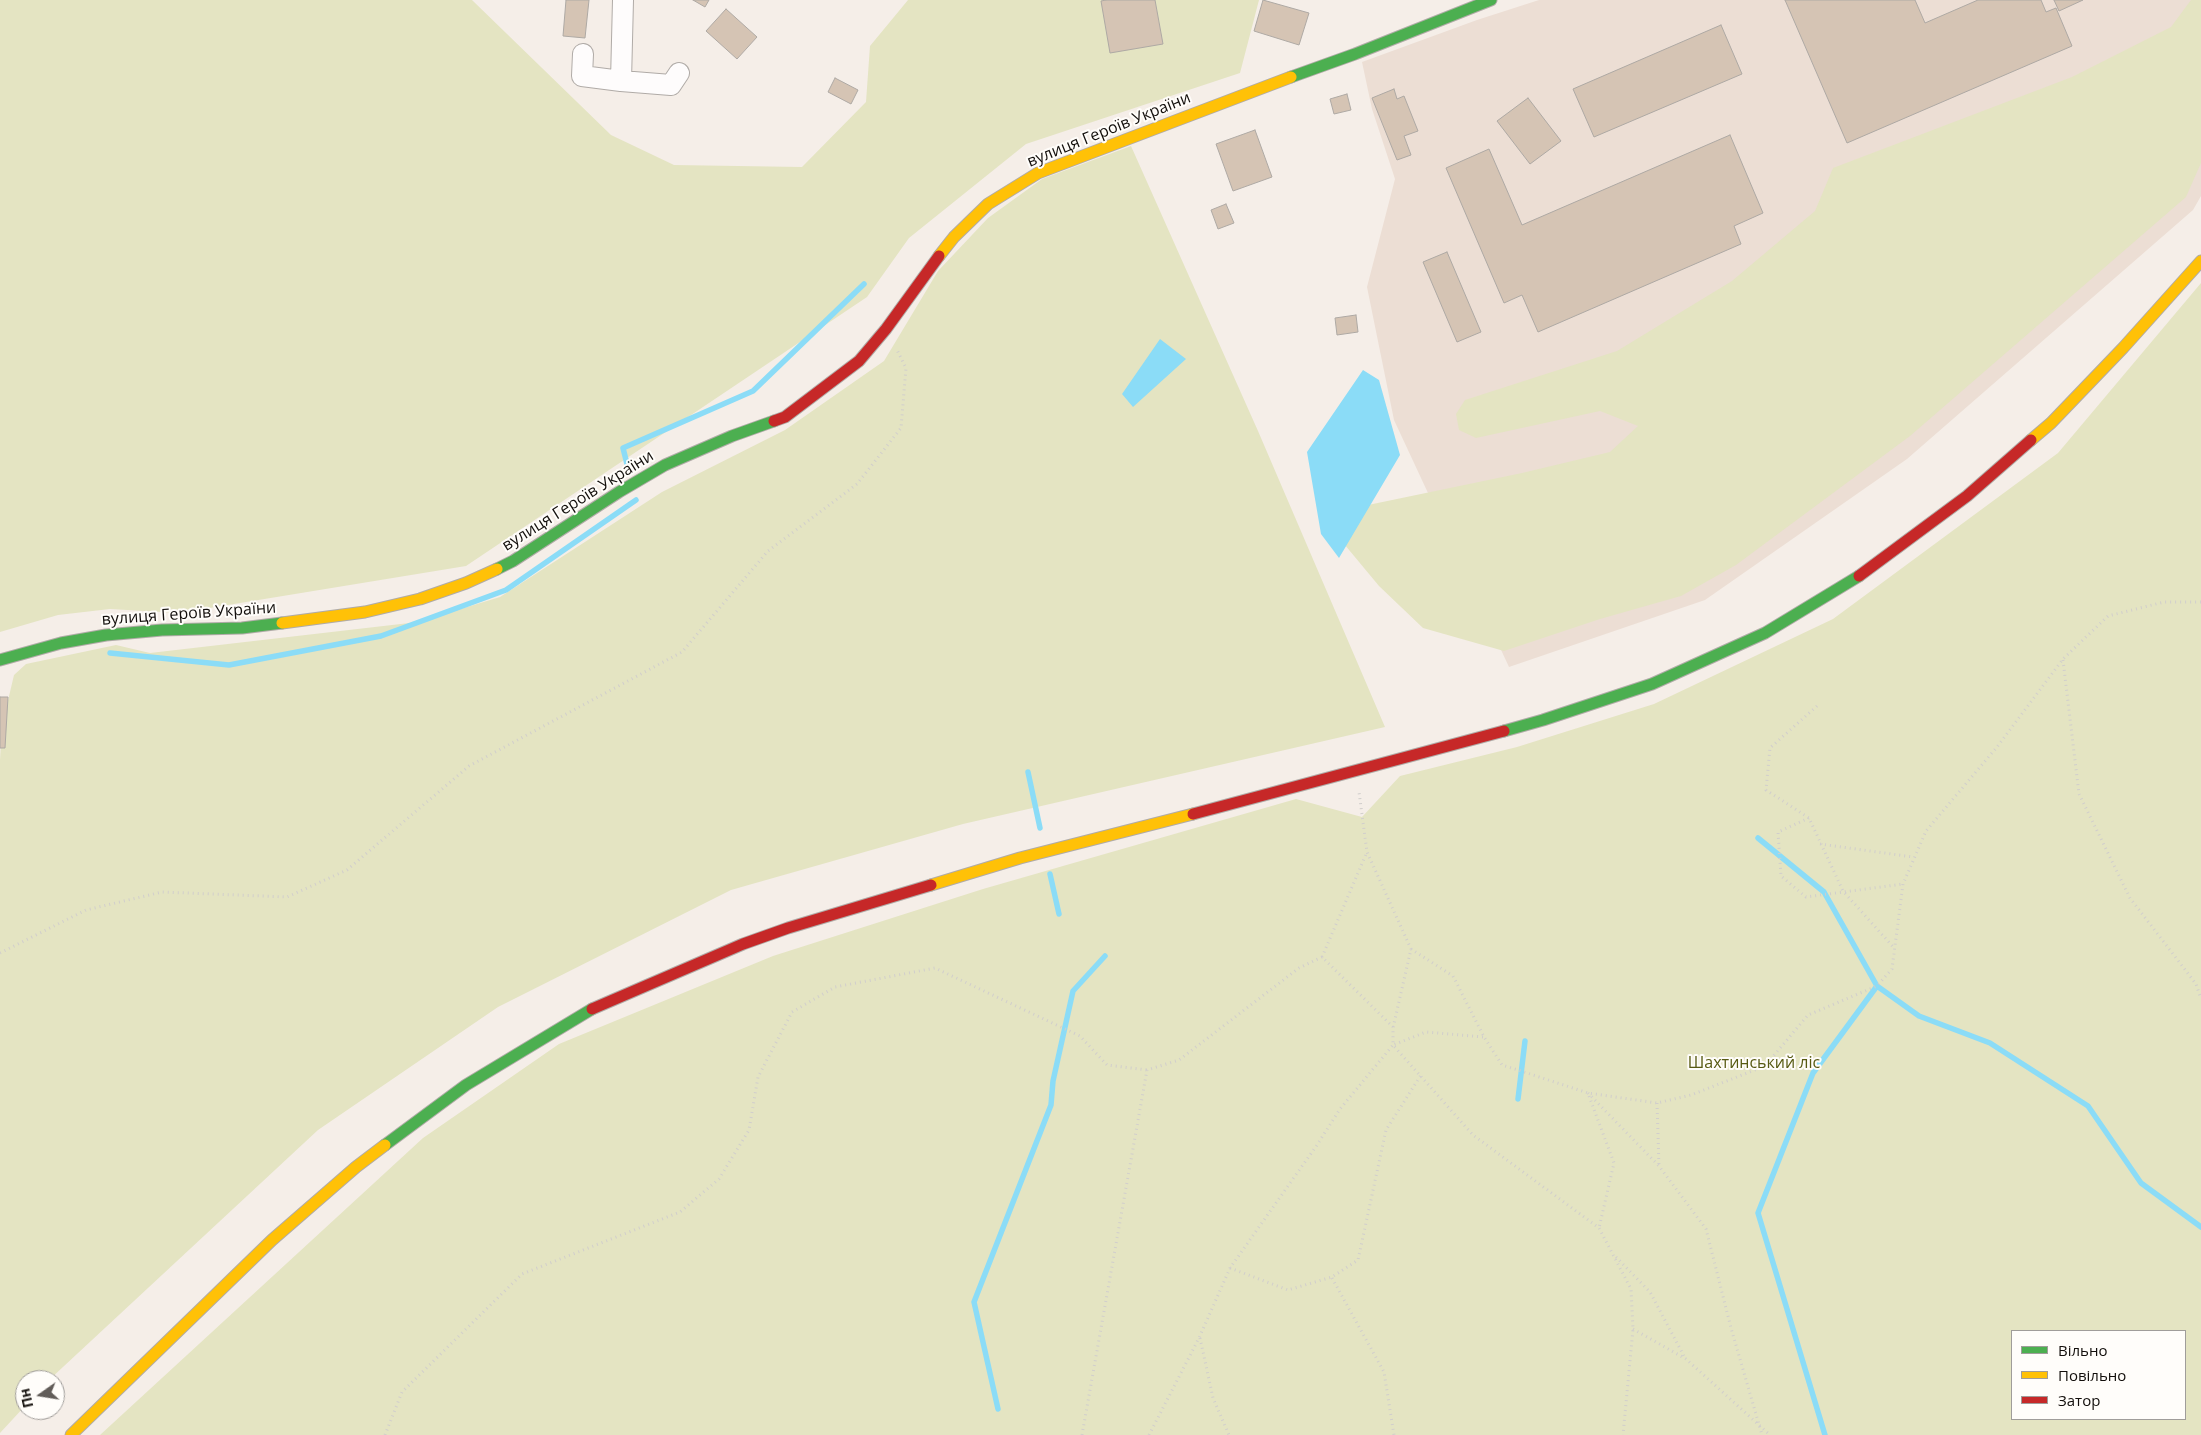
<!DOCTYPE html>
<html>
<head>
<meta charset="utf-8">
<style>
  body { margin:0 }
  #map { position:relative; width:2201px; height:1435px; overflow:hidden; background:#f5eee8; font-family:"Open Sans",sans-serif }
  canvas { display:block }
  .legend { position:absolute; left:2011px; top:1330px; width:175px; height:90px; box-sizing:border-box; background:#fffdfa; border:1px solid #a09d9a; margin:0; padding:6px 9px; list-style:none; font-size:15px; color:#120e0b }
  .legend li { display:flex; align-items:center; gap:10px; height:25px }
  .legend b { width:25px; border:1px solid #a09d9a }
  .north { position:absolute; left:15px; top:1370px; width:50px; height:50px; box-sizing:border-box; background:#fffdfa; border:1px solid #a09d9a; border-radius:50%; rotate:257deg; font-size:14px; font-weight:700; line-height:20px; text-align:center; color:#120e0b }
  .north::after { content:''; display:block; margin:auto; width:18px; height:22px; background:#615c58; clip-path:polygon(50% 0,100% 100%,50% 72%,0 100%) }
</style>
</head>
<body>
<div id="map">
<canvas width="2201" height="1435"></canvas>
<ul class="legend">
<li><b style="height:6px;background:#4caf50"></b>Вільно</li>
<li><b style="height:6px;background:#ffc107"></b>Повільно</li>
<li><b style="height:6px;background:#c62828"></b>Затор</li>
</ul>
<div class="north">Пн</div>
</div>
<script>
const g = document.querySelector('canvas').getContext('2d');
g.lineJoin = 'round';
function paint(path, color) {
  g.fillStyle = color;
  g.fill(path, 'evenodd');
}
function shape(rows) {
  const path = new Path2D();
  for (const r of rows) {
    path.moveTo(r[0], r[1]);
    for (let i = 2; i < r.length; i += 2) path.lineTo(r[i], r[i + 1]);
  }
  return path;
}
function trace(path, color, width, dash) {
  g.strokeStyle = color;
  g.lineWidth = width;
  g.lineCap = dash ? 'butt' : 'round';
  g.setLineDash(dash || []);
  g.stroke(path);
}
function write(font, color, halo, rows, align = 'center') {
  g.font = font + ' "Open Sans",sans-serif';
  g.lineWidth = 4;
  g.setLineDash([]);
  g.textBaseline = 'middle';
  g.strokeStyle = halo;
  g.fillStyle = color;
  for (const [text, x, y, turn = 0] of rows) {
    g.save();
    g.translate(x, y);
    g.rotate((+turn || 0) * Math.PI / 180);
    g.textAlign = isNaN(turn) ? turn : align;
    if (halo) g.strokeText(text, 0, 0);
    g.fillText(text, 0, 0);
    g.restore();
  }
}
paint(shape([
  [1539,0,2201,0,2201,196,2193,210,1907,459,1705,600,1509,667,1394,420,1367,287,1395,179,1372,109,1362,62,1477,20]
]), '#ecded4');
paint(shape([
  [0,0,472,0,611,135,674,165,802,167,866,102,870,46,908,0,1259,0,1240,73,1026,144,909,238,867,297,466,566,179,613,110,609,58,615,0,632],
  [2191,0,2201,0,2201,163,2186,197,1910,436,1736,565,1681,596,1600,619,1504,651,1423,628,1379,586,1320,515,1522,473,1610,452,1638,426,1600,411,1476,438,1459,430,1456,414,1465,400,1617,351,1732,281,1815,211,1833,168,2072,77,2171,27],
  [1131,146,1258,431,1385,727,963,824,731,890,498,1007,318,1130,49,1380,25,1380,25,1406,0,1433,0,760,2,726,14,675,26,664,116,645,150,653,418,622,500,597,662,492,785,430,884,361,938,271,988,218,1042,179],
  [2201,283,2201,1435,100,1435,423,1138,559,1044,773,956,983,889,1296,799,1362,817,1400,776,1517,747,1654,704,1833,619,2058,453],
  [2012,1331,2185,1331,2185,1419,2012,1419]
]), '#e4e4c2');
paint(shape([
  [1160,339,1186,359,1133,407,1122,394],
  [1363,370,1379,380,1400,455,1339,558,1321,534,1307,452]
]), '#8bdcf7');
trace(shape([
  [628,468,623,448,753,391,864,284],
  [110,653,229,665,381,636,506,590,636,500],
  [1028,772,1040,828],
  [1758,838,1824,892,1877,986,1919,1016,1990,1043,2088,1106,2141,1183,2201,1227],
  [1050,874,1059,914],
  [1518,1099,1525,1041],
  [998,1409,974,1302,1051,1105,1053,1081,1073,991,1105,956],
  [1825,1435,1758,1213,1813,1073,1877,986]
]), '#8bdcf7', 5.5);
const building = shape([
  [566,0,589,0,585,38,563,36,566,0],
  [693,0,709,0,705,7,693,0],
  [1106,0,1155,0,1163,44,1110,53,1101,1,1106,0],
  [1263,0,1309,13,1299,45,1254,31,1263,0],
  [1785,0,1915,0,1925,23,1978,0,2041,0,2046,12,2056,8,2072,46,1847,143,1785,0],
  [2054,0,2083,0,2059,11,2054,0],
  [726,9,757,37,737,59,706,31,726,9],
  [1721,25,1742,74,1594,137,1573,89,1721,25],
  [835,78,858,90,851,104,828,92,835,78],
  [1394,89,1397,99,1404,96,1418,131,1404,136,1411,155,1397,160,1372,98,1394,89],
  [1347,94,1351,110,1334,114,1330,99,1347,94],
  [1528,98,1561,141,1530,164,1497,121,1528,98],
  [1255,130,1272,177,1233,191,1216,144,1255,130],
  [1730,135,1763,213,1734,226,1741,244,1538,332,1522,295,1504,303,1446,168,1489,149,1522,225,1730,135],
  [1226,204,1234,223,1218,229,1211,210,1226,204],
  [1447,252,1481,332,1457,342,1423,262,1447,252],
  [1356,315,1358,332,1337,335,1335,318,1356,315],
  [0,697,8,697,5,748,0,748,0,697]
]);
paint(building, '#d5c4b4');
trace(building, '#aea9a4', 1);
const street = shape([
  [623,0,621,81,671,85,679,73],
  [583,54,582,76,621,81]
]);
const fast = shape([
  [1291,77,1355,54,1491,0],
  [497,569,513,561,619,492,665,465,732,436,774,421],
  [0,660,61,643,106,635,162,630,242,628,282,623],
  [1504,731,1543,720,1652,684,1765,633,1859,576],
  [385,1145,466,1085,592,1009]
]);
const slow = shape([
  [939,256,954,237,988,204,1038,173,1291,77],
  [2031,440,2051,423,2123,348,2201,261],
  [282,623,365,612,420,599,466,583,497,569],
  [931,885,1020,858,1193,814],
  [71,1435,272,1240,356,1167,385,1145]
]);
const jam = shape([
  [774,421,785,417,859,361,886,329,939,256],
  [1859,576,1967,496,2031,440],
  [1193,814,1504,731],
  [592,1009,743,944,788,928,931,885]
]);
trace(street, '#b0aba7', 22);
trace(fast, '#b0aba7', 13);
trace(slow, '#b0aba7', 13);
trace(jam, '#b0aba7', 13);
trace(shape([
  [2063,660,2079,794,2130,898,2196,984,2201,999],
  [1817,706,1770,748,1766,790,1809,818,1843,891,1895,949],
  [1809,818,1778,832,1781,876,1806,897,1903,884],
  [1820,844,1913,857],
  [1411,949,1453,976,1484,1037,1502,1065,1521,1071,1588,1093,1657,1103,1691,1095,1765,1066,1808,1015,1877,986,1892,969,1903,884,1926,831,1997,747,2063,659,2108,616,2164,602,2201,602],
  [0,953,86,910,162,892,287,897,347,870,469,766,682,652,768,551,857,484,901,428,906,368,897,350],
  [1322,957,1367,852],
  [1483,1037,1426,1032,1393,1045,1473,1135,1599,1228,1631,1289,1633,1329,1623,1435],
  [1588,1093,1659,1166,1706,1229,1731,1328,1762,1435],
  [1589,1096,1614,1163,1599,1228],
  [1657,1103,1659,1166],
  [1616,1257,1650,1292,1685,1358],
  [1230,1268,1288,1290,1332,1277,1358,1260,1386,1130,1421,1075],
  [1332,1278,1384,1372,1394,1435],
  [1633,1329,1686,1359,1770,1435],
  [1200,1338,1213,1398,1229,1435],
  [385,1435,402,1392,522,1274,680,1212,719,1179,749,1130,758,1077,792,1012,835,987,935,968,1080,1036,1107,1065,1147,1070],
  [1082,1435,1147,1070,1179,1060,1299,968,1322,957,1393,1027],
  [1149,1435,1199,1338,1230,1268,1317,1145,1340,1109,1393,1045,1393,1028,1411,949,1367,852,1359,792]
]), '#d1cecc', 3, [1, 4]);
trace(street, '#fefcfc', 20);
trace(fast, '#4caf50', 11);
trace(slow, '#ffc107', 11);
trace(jam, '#c62828', 11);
write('16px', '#120e0b', '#fffdfa', [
  ["вулиця Героїв України",1109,130,-22],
  ["вулиця Героїв України",578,501,-32],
  ["вулиця Героїв України",189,614,-4]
]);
write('16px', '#575a12', '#fffdfa', [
  ["Шахтинський ліс",1754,1063]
]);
</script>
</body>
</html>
